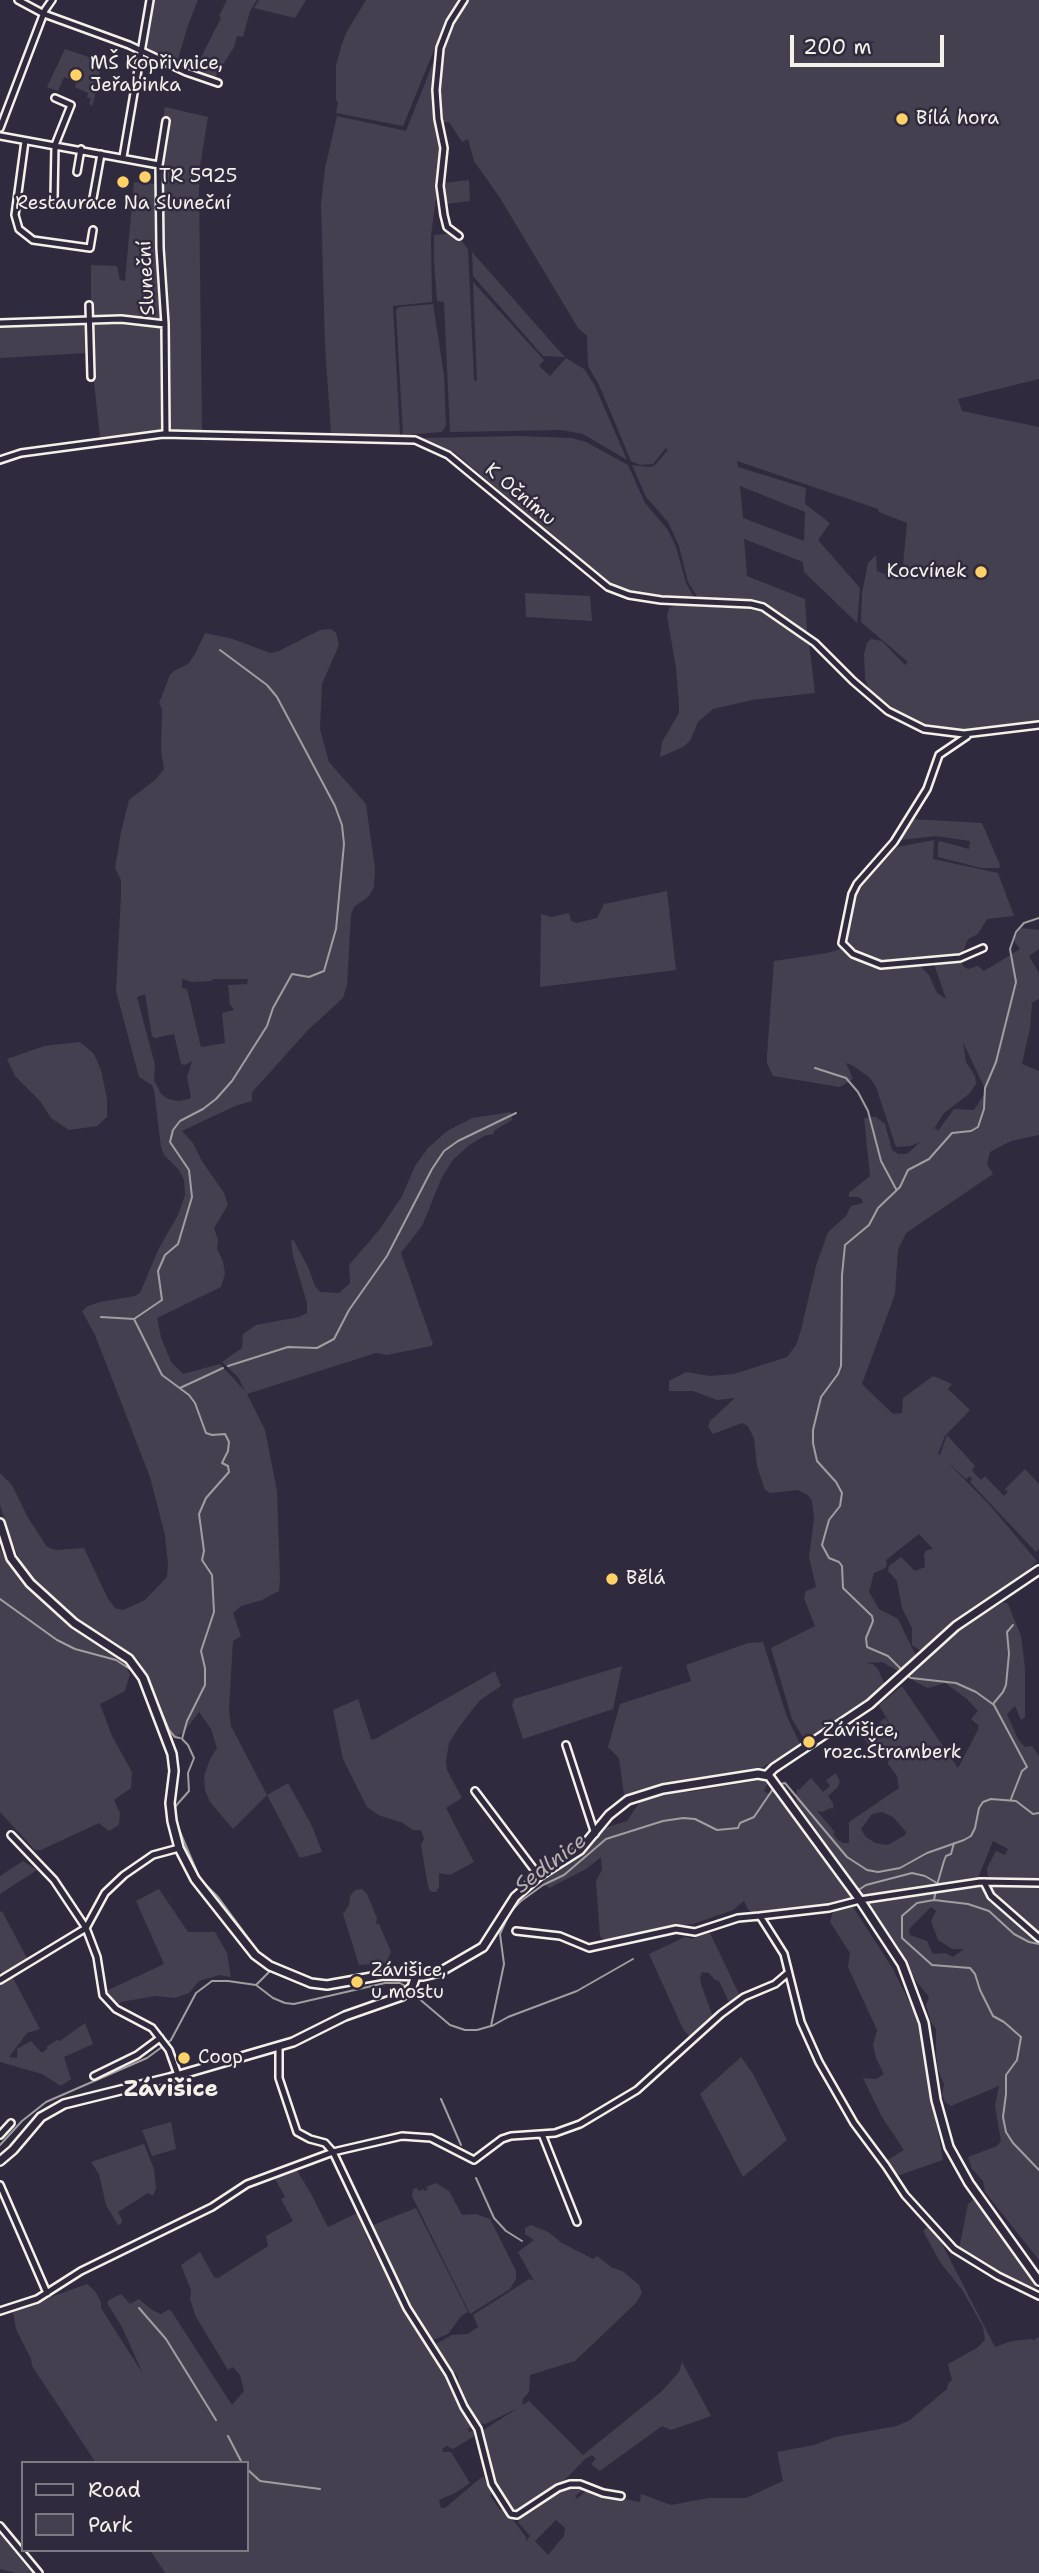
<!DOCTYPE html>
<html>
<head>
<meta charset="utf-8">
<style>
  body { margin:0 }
  #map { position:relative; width:1039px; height:2573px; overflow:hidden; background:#2f2a3d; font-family:"Shantell Sans",sans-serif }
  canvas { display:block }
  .legend { position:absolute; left:21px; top:2461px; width:228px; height:91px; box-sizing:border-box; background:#2f2a3d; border:2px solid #7e7a81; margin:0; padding:9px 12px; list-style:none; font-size:21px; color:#f4f1e8 }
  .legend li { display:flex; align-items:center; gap:14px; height:35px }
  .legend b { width:35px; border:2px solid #7e7a81 }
  .scale { position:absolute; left:790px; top:35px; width:154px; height:32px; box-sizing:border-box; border:4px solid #f4f1e8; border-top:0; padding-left:9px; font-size:21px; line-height:24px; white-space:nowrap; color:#f4f1e8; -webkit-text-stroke:5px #2f2a3d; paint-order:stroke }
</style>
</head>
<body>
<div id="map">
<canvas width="1039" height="2573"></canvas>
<ul class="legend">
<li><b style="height:9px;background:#2f2a3d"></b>Road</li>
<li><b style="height:19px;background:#454050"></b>Park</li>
</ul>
<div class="scale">200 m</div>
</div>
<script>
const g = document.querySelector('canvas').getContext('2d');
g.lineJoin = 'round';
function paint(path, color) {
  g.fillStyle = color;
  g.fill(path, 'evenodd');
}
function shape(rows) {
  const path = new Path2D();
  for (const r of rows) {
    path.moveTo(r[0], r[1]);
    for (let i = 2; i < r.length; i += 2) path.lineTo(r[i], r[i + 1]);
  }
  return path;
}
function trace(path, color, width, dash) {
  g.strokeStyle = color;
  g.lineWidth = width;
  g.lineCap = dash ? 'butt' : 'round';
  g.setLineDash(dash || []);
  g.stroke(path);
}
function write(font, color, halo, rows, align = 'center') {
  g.font = font + ' "Shantell Sans",sans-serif';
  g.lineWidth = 5;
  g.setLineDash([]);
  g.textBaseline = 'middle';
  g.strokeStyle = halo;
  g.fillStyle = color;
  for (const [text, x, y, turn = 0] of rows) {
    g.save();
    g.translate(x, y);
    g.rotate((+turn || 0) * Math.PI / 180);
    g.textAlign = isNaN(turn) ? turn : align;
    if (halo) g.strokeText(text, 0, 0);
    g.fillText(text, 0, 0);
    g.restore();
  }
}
paint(shape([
  [153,0,198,0,187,28,177,63,157,51,156,54,143,45],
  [227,0,257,0,250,11,243,37,237,36,234,47,214,79,194,71,221,18,219,16],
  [259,0,306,0,295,18,254,8],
  [366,0,461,0,434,50,403,126,336,113,338,102,336,100,336,65,341,47,346,33],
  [469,0,1039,0,1039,379,958,399,962,411,1039,427,1039,723,971,730,931,729,913,722,890,708,869,689,865,679,864,654,867,643,871,639,882,641,905,665,908,662,861,622,862,593,868,563,876,555,877,571,890,576,903,565,907,523,879,512,878,509,737,461,738,467,806,488,805,504,830,523,818,540,860,588,857,623,804,572,803,562,744,539,747,576,805,599,807,632,758,601,698,598,688,582,679,546,668,522,646,497,632,465,648,467,654,466,668,450,666,448,653,464,640,465,631,461,599,385,588,366,587,336,578,328,500,198,474,161,468,139,462,142,449,122,441,123,438,103,440,64,452,29],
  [740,486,805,512,804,541,743,518],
  [65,49,100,61,99,82,92,106,89,104,91,99,87,97,88,93,75,87,76,82,64,77,58,91,47,87],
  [433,63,436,64,434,81,442,152,431,236,432,302,393,306,400,435,331,433,325,345,321,204,325,168,337,116,406,131],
  [165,107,208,117,200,166,199,189,202,430,169,430,169,331,164,252,163,166,169,121,163,120],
  [469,180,470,201,445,204,444,183],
  [134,182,155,184,155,245,160,320,119,314,91,316,91,265,117,266,120,280,125,281],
  [445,234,458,236,468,249,474,380,477,381,473,282,544,360,539,366,550,376,566,358,584,369,595,386,627,460,583,434,561,430,450,432,444,302,437,301,434,262,434,235],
  [472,252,562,354,565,357,543,356,509,317,473,276],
  [433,304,444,375,446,425,442,432,403,435,396,310,399,307],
  [119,322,160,328,161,431,100,437,93,374,95,357,92,323],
  [85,323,87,353,0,358,0,327],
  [519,436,572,438,586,442,628,465,645,503,668,530,676,547,686,583,695,599,641,593,614,585,614,583,608,583,454,452,423,438],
  [525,593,590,596,592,621,526,617],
  [682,603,717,605,720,608,748,606,759,609,781,623,809,643,815,693,752,700,713,709,698,722,690,741,683,747,660,757,662,742,679,713,679,702,676,668,667,616,669,608],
  [331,629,336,633,339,645,322,684,320,729,329,762,366,804,375,869,374,887,369,896,354,907,351,915,347,985,343,998,308,1030,264,1079,252,1092,252,1101,235,1106,182,1131,193,1143,202,1161,224,1193,228,1205,214,1228,218,1240,217,1249,223,1261,225,1274,221,1287,157,1318,161,1337,171,1362,183,1374,220,1364,245,1391,238,1377,222,1362,242,1348,243,1334,256,1325,299,1317,307,1313,307,1303,293,1256,291,1240,294,1241,308,1267,315,1286,320,1292,339,1293,350,1283,349,1265,380,1229,402,1196,415,1166,428,1148,447,1131,472,1118,511,1112,512,1120,495,1130,493,1134,484,1136,468,1146,453,1160,442,1177,422,1226,401,1253,433,1344,431,1346,387,1355,376,1353,247,1394,265,1430,277,1491,280,1579,279,1591,262,1600,241,1606,233,1613,241,1636,233,1641,229,1709,231,1726,267,1795,288,1783,311,1824,322,1852,300,1858,267,1795,233,1829,210,1802,205,1790,204,1776,210,1759,217,1748,211,1729,199,1712,184,1732,172,1739,147,1675,138,1659,116,1643,81,1622,42,1589,26,1572,11,1541,0,1505,0,1473,12,1485,27,1516,47,1547,56,1550,84,1548,108,1599,115,1608,123,1610,145,1600,167,1577,168,1564,165,1535,150,1477,95,1335,82,1311,88,1306,100,1302,135,1296,140,1293,158,1250,178,1215,185,1195,184,1180,179,1170,164,1155,161,1147,154,1090,152,1085,139,1077,116,991,121,895,121,880,115,868,121,832,129,800,155,780,164,769,161,750,162,709,159,703,170,675,174,671,188,664,195,654,205,633,233,639,270,653,279,651,320,630],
  [182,979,192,982,212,981,213,979,248,979,247,984,228,985,230,1004,234,1010,222,1013,225,1043,201,1047,187,989,182,988],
  [145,994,152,1036,155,1038,174,1034,181,1064,185,1065,192,1061,187,1077,191,1097,189,1099,179,1101,168,1099,161,1094,154,1080,155,1065,137,997],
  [911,819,982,823,1000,865,999,868,981,868,938,857,938,843,940,841,969,849,970,841,936,836,901,840,900,837],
  [934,840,933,859,998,873,1014,916,987,919,978,934,968,939,960,960,964,967,968,969,978,966,984,971,1020,949,1015,943,1015,937,1021,928,1039,930,1039,949,1029,956,1039,973,1039,999,1032,1003,1030,1028,1022,1064,1039,1071,1039,1135,1011,1141,990,1152,987,1164,993,1174,906,1233,898,1250,895,1294,862,1384,893,1414,902,1413,903,1398,933,1376,952,1384,948,1389,970,1410,945,1436,938,1454,940,1455,947,1435,975,1466,972,1469,973,1472,981,1480,985,1476,1004,1496,1008,1492,1005,1489,1025,1469,1039,1484,1039,1549,1036,1552,970,1482,972,1479,970,1476,966,1479,946,1461,987,1502,1037,1561,1027,1571,951,1624,925,1649,919,1650,912,1645,912,1628,902,1608,897,1581,888,1571,889,1566,901,1557,915,1571,925,1567,924,1554,927,1550,933,1549,919,1534,886,1560,887,1565,884,1569,874,1573,869,1592,879,1609,898,1619,916,1656,900,1672,882,1662,866,1663,873,1664,878,1669,885,1685,858,1707,805,1741,792,1719,771,1648,815,1626,804,1598,806,1591,816,1587,809,1557,814,1519,812,1501,808,1495,798,1490,770,1493,765,1490,757,1466,754,1438,748,1426,742,1423,713,1434,708,1427,710,1421,735,1398,717,1400,693,1391,669,1391,669,1381,686,1372,710,1376,734,1374,787,1357,796,1345,801,1330,816,1266,828,1232,846,1216,851,1206,863,1203,862,1199,858,1197,849,1197,849,1193,870,1176,864,1118,876,1117,885,1124,892,1150,898,1154,907,1154,920,1142,910,1146,896,1147,876,1087,869,1077,852,1065,846,1063,853,1079,840,1087,773,1076,767,1063,767,1055,774,961,827,953,841,949,843,952,848,952,875,965,911,965,921,967,929,975,937,993,946,999,932,958,887,962,872,960,847,947,844,941,852,897,857,887,892,848],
  [963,1042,986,1091,974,1110,954,1109,938,1131,936,1128,932,1132,944,1113,969,1094,976,1084,975,1076,966,1062],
  [667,891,676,970,540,987,541,914,551,917,569,913,571,921,577,923,597,918,604,904],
  [80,1042,94,1054,101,1070,107,1099,107,1117,97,1126,69,1130,51,1118,40,1101,15,1076,7,1059,44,1046],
  [0,1548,9,1566,23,1583,70,1626,119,1655,130,1674,125,1691,100,1704,112,1736,132,1772,131,1788,114,1800,120,1813,119,1825,109,1831,99,1823,41,1850,35,1850,32,1847,0,1812],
  [1004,1602,1008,1604,1021,1636,1025,1668,1025,1717,1021,1720,1015,1706,1007,1714,1018,1739,1025,1747,1032,1746,1039,1756,1039,1878,988,1878,987,1868,996,1851,1005,1855,1008,1849,993,1841,978,1878,979,1886,1039,1886,1039,2260,985,2192,983,2181,972,2169,968,2157,997,2146,1001,2141,995,2106,999,2086,951,2106,945,2102,942,2094,944,2084,938,2070,936,2052,936,2029,931,2022,926,2005,929,1997,916,1981,897,1945,796,1801,797,1788,799,1790,811,1778,823,1792,830,1786,826,1780,836,1773,840,1782,837,1788,828,1796,833,1803,833,1809,830,1808,823,1812,817,1811,835,1832,833,1834,838,1840,843,1843,849,1843,849,1822,899,1788,897,1776,888,1764,889,1757,885,1759,871,1748,863,1737,885,1718,891,1726,879,1705,902,1686,958,1768,978,1730,979,1726,971,1719,978,1711,967,1699,945,1683,928,1688,914,1681,911,1675,964,1626],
  [882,1812,893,1817,906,1832,905,1835,888,1845,875,1843,866,1837,861,1829,872,1814],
  [931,1907,936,1911,931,1921,938,1940,952,1949,964,1949,953,1957,945,1953,933,1954,927,1941,910,1935,909,1929],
  [763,1642,787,1717,801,1746,759,1769,658,1786,624,1795,619,1758,608,1747,620,1704,691,1681,686,1665,748,1643],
  [622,1666,613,1709,523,1739,512,1705,514,1699],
  [495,1671,501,1686,479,1701,459,1727,449,1743,446,1761,447,1770,462,1798,446,1808,474,1862,450,1875,439,1873,439,1887,436,1892,432,1892,429,1890,426,1875,421,1845,424,1839,421,1830,413,1830,403,1823,378,1815,367,1807,343,1759,333,1710,358,1699,371,1739,373,1740],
  [761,1780,768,1783,764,1791,769,1794,774,1789,778,1792,852,1898,852,1901,836,1905,756,1913,749,1911,744,1901,733,1910,693,1924,663,1927,605,1941,600,1936,596,1881,602,1870,601,1857,586,1869,549,1888,542,1880,582,1856,605,1828,627,1821,641,1800,687,1789,689,1792],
  [23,1861,37,1870,0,1894,0,1876],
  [159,1889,188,1932,215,1932,227,1953,231,1977,219,1975,199,1981,189,1993,175,1998,155,1996,121,2002,116,2007,104,1992,164,1964,136,1901],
  [362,1889,367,1894,377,1918,376,1924,379,1924,391,1952,386,1963,359,1965,343,1914,349,1905,350,1896,355,1890],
  [853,1907,893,1969,915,2014,919,2026,943,2160,900,2175,893,2174,886,2161,904,2150,882,2117,863,2078,876,2079,884,2074,876,2058,873,2045,877,2030,848,1967,850,1953,830,1922,833,1911],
  [2,1911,29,1962,3,1976,0,1970,0,1912],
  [709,1931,740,1996,730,2004,719,1981,715,1980,709,1973,702,1972,700,1977,701,1984,713,2017,690,2037,683,2029,649,1954,685,1937,692,1939],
  [13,1978,40,2029,27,2033,9,2057,17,2058,17,2049,31,2041,42,2053,48,2048,46,2047,57,2040,60,2041,85,2023,93,2044,64,2057,71,2079,61,2086,42,2074,0,2062,0,1984],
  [741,2057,753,2074,787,2140,743,2177,700,2094],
  [171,2122,176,2149,152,2156,142,2130],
  [144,2144,154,2169,156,2188,153,2196,148,2193,118,2212,122,2220,121,2224,118,2225,106,2205,99,2174,91,2162],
  [296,2169,310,2192,328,2227,357,2213,368,2240,404,2310,443,2367,473,2426,468,2429,469,2432,476,2430,473,2437,453,2449,447,2446,442,2449,443,2452,451,2452,470,2483,455,2493,439,2500,441,2508,445,2508,483,2476,492,2494,490,2496,500,2510,503,2507,526,2537,526,2541,530,2536,518,2522,527,2511,559,2489,574,2485,585,2488,575,2496,577,2499,588,2489,603,2495,640,2502,641,2494,671,2505,708,2498,746,2498,783,2481,777,2452,814,2445,835,2437,897,2426,910,2420,947,2389,948,2384,952,2380,948,2364,977,2348,985,2340,983,2327,963,2291,940,2262,923,2231,928,2226,940,2240,995,2347,1012,2341,1032,2339,1035,2341,1035,2339,1039,2337,1039,2573,165,2573,150,2550,247,2550,247,2463,96,2463,32,2366,31,2359,16,2329,13,2312,33,2306,51,2297,87,2284,95,2291,101,2302,101,2308,143,2374,122,2327,107,2303,109,2300,121,2294,130,2304,139,2299,152,2310,161,2314,170,2309,232,2405,244,2391,240,2375,233,2367,228,2370,196,2317,190,2299,191,2290,181,2265,200,2252,214,2277,218,2278,268,2246,266,2236,293,2221,281,2199,285,2197,273,2175],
  [556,2520,565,2528,564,2536,548,2555,535,2541],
  [436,2183,449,2191,462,2215,476,2214,490,2219,516,2271,516,2279,510,2289,470,2314,412,2196,413,2189,417,2188,419,2191,423,2189,425,2191,428,2189,426,2187],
  [974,2199,1037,2289,1039,2293,1004,2277,959,2249,968,2204],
  [416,2208,468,2312,461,2316,448,2334,433,2340,413,2313,408,2295,402,2288,373,2225],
  [531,2225,548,2232,562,2243,593,2259,597,2256,611,2267,624,2272,639,2285,642,2293,636,2303,575,2361,530,2375,529,2392,523,2399,522,2405,529,2401,583,2455,662,2391,679,2372,682,2362,711,2416,671,2430,662,2426,600,2471,591,2464,596,2459,592,2455,585,2459,561,2484,517,2511,511,2507,494,2481,482,2431,518,2408,485,2424,478,2423,459,2384,458,2377,434,2345,452,2335,468,2334,478,2327,473,2315,529,2279,534,2281,518,2252,534,2240,525,2234,525,2228],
  [0,2534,21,2560,32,2573,15,2573,0,2569]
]), '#454050');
trace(shape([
  [220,650,267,685,277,697,335,806,342,825,344,844,336,929,324,971,309,977,292,974,273,1008,267,1026,232,1081,216,1099,203,1109,180,1121,173,1130,170,1142,189,1170,192,1197,178,1244,165,1255,158,1271,162,1300,134,1319,162,1375,189,1395,195,1403,206,1433,212,1435,225,1434,229,1442,228,1451,222,1463,228,1466,229,1472,206,1498,199,1514,204,1551,202,1560,212,1575,214,1612,201,1651,205,1668,205,1685,187,1721,182,1739,188,1745,194,1758,188,1773,189,1791,174,1808,178,1827,200,1879,218,1897,260,1954,274,1964],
  [815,1068,846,1078,858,1092,868,1111,881,1161,896,1189],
  [101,1317,134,1319],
  [228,1366,288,1347,317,1348,334,1339,349,1310,387,1256,432,1169,444,1151,458,1141,516,1113],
  [180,1388,223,1368],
  [0,1599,57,1640,75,1649,116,1660,136,1673],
  [903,1671,888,1656,867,1647,866,1638,873,1621,872,1616,843,1588,842,1566,839,1562,829,1558,822,1545,829,1520,840,1506,842,1493,836,1482,817,1461,813,1443,813,1430,821,1397,838,1374,841,1366,842,1275,845,1245,869,1225,878,1208,900,1187,908,1170,929,1159,952,1133,971,1131,978,1127,984,1109,985,1088,996,1062,1016,982,1010,949,1016,932,1024,923,1039,918],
  [907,1675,911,1678,956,1683,976,1692,994,1705,1027,1767,1022,1771,1011,1799],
  [147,1678,169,1730,175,1737,180,1738],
  [993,1704,1003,1692,1006,1685,1009,1654,1007,1632,1013,1625],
  [777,1785,785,1783,847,1857,867,1870,878,1872,900,1868,927,1853,964,1840,971,1836,975,1828,979,1808,983,1802,991,1799,1016,1801,1033,1814,1039,1813],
  [937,1885,944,1861,946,1856,951,1854,954,1843],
  [936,1890,934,1900,917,1903,902,1916,902,1938,932,1965,970,1968,975,1974,980,1990,993,2016,1004,2022,1021,2037,1017,2060,1006,2075,1006,2094,1003,2117,1006,2132,1013,2143,1039,2170],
  [857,1891,866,1885,912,1873,925,1876,937,1883],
  [934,1900,968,1904,989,1911,1014,1934,1029,1942,1039,1944],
  [256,1985,272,1969],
  [410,1991,450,2025,465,2030,477,2030,491,2026,504,1964,500,1934,510,1912,521,1901,543,1885,564,1875,606,1839,663,1821,683,1818,695,1819,717,1830,738,1828,740,1823,754,1817,773,1789],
  [492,2026,508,2017,577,1991,633,1959],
  [441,2099,461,2145],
  [0,2145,22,2121,46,2102,147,2058,162,2047,171,2040,196,1993,212,1981,228,1981,256,1985,273,1998,285,2003,294,2004,385,1983,400,1983,407,1987],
  [476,2178,494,2218,506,2231,522,2241],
  [139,2308,166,2339,216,2420],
  [228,2436,242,2463],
  [247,2469,260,2481,320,2489]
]), '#a19ea0', 2);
const street = shape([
  [18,0,44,14,129,45,186,72,218,83],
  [166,121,159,165,160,248,165,324,166,434],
  [0,128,45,10,52,0],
  [0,136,159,165],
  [25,141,15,215,19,229,33,240,90,248,93,230],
  [123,157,150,0],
  [77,172,81,149],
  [93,198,101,154],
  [54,199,55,145,71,105,55,98],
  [459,236,447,227,444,215,440,186,444,148,438,119,436,90,440,48,450,22,464,0],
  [89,305,91,377],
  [0,323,121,319,165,324],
  [0,460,21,453,163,434,415,440,448,455,608,587,629,595,661,600,751,604,763,607,815,643,853,681,888,711,924,729,964,734,1039,725],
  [967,736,939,755,927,789,894,842,857,884,852,894,842,943,853,954,881,965,960,958,983,948],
  [566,1745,595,1834],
  [475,1791,539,1876],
  [11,1835,54,1880,86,1928,97,1957,103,1995,116,2009,152,2028,169,2050,178,2075],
  [984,1882,991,1896,1039,1938],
  [760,1916,829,1908,860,1900,980,1882,1039,1883],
  [516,1931,560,1936,589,1948,676,1929,695,1932,738,1918,760,1916,784,1954,801,2022,819,2062,854,2123,886,2166,905,2195,954,2249,998,2276,1039,2296],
  [0,1980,86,1928,105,1893,124,1875,153,1855,179,1848],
  [279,2046,279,2078,297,2132,310,2139,325,2143,333,2152,407,2308,449,2374,464,2407,478,2429,492,2484,511,2514,517,2515,558,2488,570,2484,580,2484,603,2493,621,2496],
  [94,2076,137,2055,160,2038],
  [542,2134,577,2222],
  [0,2135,11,2123],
  [0,2185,47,2293],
  [0,2311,37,2299,81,2271,212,2207,247,2184,333,2152,402,2136,431,2138,474,2160,502,2139,511,2136,555,2133,580,2124,637,2090,721,2014,744,1997,775,1984,788,1973],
  [0,2526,39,2573]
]);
const secondary = shape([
  [0,1523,11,1558,30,1583,74,1623,129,1659,143,1678,172,1754,174,1771,170,1803,172,1821,179,1848,195,1879,255,1955,270,1966,311,1983,327,1985,383,1975,423,1976,440,1972,483,1947,515,1897,539,1876,580,1850,609,1815,628,1800,663,1789,758,1774,769,1776,860,1900,902,1964,924,2023,936,2100,949,2147,969,2183,1039,2281],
  [767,1775,774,1768,870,1704,956,1626,1039,1570],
  [0,2161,13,2150,41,2117,64,2104,169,2078,293,2042,345,2016,402,1996,412,1987,416,1976]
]);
trace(street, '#f4f1e8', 10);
trace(secondary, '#f4f1e8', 12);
trace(street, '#2f2a3d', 5);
trace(secondary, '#2f2a3d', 7);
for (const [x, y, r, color] of [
  [76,75,7,"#ffd166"],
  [902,119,7,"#ffd166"],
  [145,177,7,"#ffd166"],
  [123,182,7,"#ffd166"],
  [981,572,7,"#ffd166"],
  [612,1579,7,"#ffd166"],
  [809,1742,7,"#ffd166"],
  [357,1982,7,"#ffd166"],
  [184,2058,7,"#ffd166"]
]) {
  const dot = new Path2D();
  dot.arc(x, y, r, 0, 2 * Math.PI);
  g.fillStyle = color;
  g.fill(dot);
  trace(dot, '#2f2a3d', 2.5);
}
write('19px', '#f4f1e8', '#2f2a3d', [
  ["MŠ Kopřivnice,",90,64],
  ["Jeřabinka",90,86],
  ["Bílá hora",916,119],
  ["TR 5925",159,177],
  ["Restaurace Na Sluneční",123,204,"center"],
  ["Kocvínek",967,572,"right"],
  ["Bělá",626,1579],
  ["Závišice,",823,1731],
  ["rozc.Štramberk",823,1753],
  ["Závišice,",371,1971],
  ["u mostu",371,1993],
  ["Coop",198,2058]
], 'left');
write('19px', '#f4f1e8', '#2f2a3d', [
  ["Sluneční",147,278,-93],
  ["K Očnímu",520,495,40]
]);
write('italic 21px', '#b6b2b2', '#2f2a3d', [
  ["Sedlnice",551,1864,-37]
]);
write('bold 23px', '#f4f1e8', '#2f2a3d', [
  ["Závišice",171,2090]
]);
</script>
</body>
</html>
